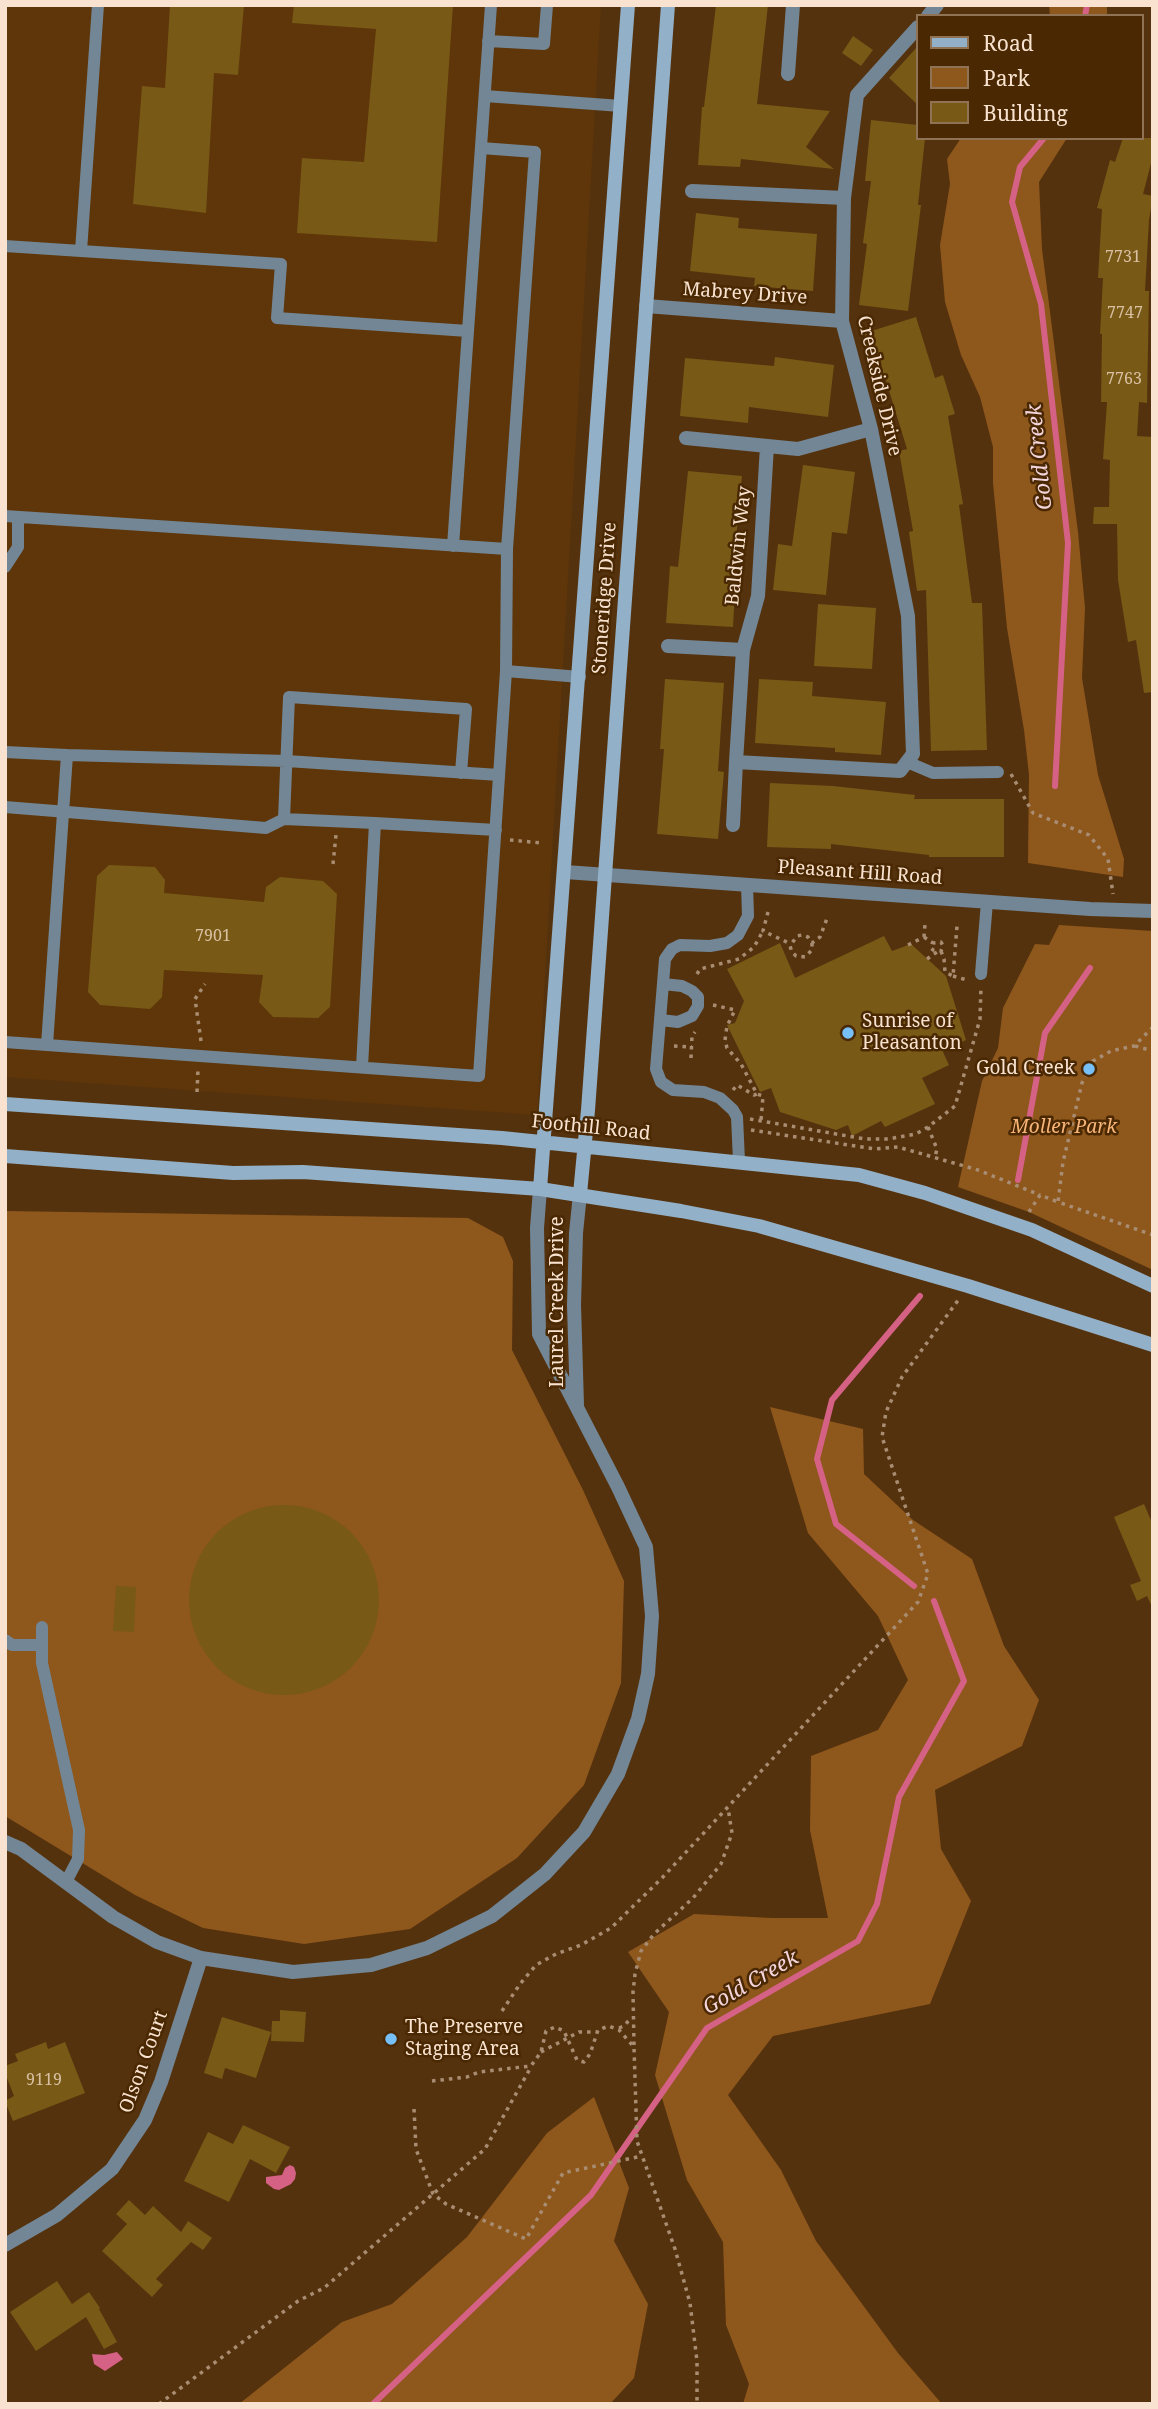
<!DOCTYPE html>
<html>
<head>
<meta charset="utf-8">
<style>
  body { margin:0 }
  #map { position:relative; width:1158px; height:2409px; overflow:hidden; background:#55320e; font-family:"Noto Serif",serif }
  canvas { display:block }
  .frame { position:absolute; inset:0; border:7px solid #f9e3d0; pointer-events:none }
  .legend { position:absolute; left:916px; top:14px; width:228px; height:126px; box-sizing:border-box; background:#492802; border:2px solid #8f7354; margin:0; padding:9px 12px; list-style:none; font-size:21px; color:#f9e3d0 }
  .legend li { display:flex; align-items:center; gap:14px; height:35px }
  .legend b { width:35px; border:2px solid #8f7354 }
</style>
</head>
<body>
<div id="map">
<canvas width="1158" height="2409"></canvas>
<div class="frame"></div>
<ul class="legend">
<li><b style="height:9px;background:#92b0c7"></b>Road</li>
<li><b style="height:19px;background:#8e571c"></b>Park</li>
<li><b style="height:19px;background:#785916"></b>Building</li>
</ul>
</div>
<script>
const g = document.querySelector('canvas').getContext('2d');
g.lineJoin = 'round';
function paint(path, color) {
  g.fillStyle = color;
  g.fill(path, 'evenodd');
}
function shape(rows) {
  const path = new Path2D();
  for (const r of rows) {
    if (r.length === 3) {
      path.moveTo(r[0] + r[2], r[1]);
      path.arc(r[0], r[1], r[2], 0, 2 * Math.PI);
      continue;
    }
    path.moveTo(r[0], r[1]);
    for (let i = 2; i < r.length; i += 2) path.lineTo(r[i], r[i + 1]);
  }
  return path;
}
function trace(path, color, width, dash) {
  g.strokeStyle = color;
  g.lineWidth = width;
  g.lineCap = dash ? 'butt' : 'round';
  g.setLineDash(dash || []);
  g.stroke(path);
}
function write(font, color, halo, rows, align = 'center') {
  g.font = font + ' "Noto Serif",serif';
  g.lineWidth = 5;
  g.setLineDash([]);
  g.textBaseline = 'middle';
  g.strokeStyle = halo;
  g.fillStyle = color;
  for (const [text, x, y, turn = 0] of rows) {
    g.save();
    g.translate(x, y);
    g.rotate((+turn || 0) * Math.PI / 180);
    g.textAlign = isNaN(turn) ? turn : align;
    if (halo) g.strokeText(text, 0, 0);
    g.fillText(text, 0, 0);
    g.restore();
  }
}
paint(shape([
  [5,5,601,5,537,1115,5,1077]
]), '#5e3609');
paint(shape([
  [1049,5,1107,5,1107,16,1050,16],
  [961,138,1067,138,1039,182,1042,249,1078,532,1085,608,1082,678,1098,775,1124,859,1123,877,1028,863,1029,775,1024,730,1007,628,993,483,993,447,980,397,961,355,945,302,940,245,950,184,947,159],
  [1059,925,1153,931,1153,1270,1029,1212,958,1187,982,1081,998,1048,1003,1008,1035,944,1049,945],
  [5,1211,468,1218,503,1237,513,1261,512,1350,583,1490,624,1581,621,1683,584,1785,517,1858,410,1929,304,1944,203,1928,135,1895,5,1816],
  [770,1407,863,1429,864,1474,913,1520,972,1559,1004,1646,1039,1700,1022,1746,935,1790,941,1849,971,1901,930,2004,773,2036,728,2095,781,2170,816,2241,898,2353,942,2404,743,2404,749,2384,726,2325,723,2242,687,2180,655,2075,669,2012,628,1952,694,1914,772,1918,828,1918,810,1830,811,1756,878,1730,908,1680,878,1616,808,1533],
  [594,2097,629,2188,614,2241,648,2304,634,2378,610,2404,239,2404,342,2322,392,2304,467,2237,547,2133]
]), '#8e571c');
paint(shape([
  [290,2165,294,2167,296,2173,295,2179,291,2184,279,2190,274,2189,266,2183,266,2177,282,2175,285,2168],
  [117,2352,123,2359,105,2371,94,2364,92,2354,104,2355]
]), '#d56185');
trace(shape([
  [1085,16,1087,5],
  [1044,138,1020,167,1012,202,1041,304,1068,543,1055,786],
  [1018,1180,1045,1033,1090,968],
  [914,1586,836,1524,817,1459,832,1400,920,1296],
  [373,2404,591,2195,707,2028,858,1941,877,1904,899,1797,964,1681,934,1601]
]), '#d56185', 6);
paint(shape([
  [170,5,244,5,238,75,214,73,206,213,133,204,142,86,165,88],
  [294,5,453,5,437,242,297,233,302,158,364,162,376,29,292,23],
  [716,5,768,5,757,104,830,111,806,147,834,169,741,159,740,167,698,165,702,107,704,107],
  [853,36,873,50,861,66,842,53],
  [918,46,918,105,889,78],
  [871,120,918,125,918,138,925,138,918,205,921,205,908,311,859,305,867,244,863,243,871,181,865,181],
  [1123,138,1153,138,1153,156,1143,194,1153,196,1149,220,1145,291,1149,291,1147,403,1139,402,1137,436,1153,437,1151,478,1153,478,1153,692,1144,693,1136,640,1128,642,1118,580,1117,524,1093,524,1094,507,1109,507,1110,460,1103,459,1107,402,1101,402,1102,334,1100,334,1103,278,1098,278,1102,209,1097,208,1110,160,1115,162],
  [696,213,739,218,738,228,817,234,813,291,754,286,755,278,690,271],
  [916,317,935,378,943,375,955,414,948,416,963,504,959,505,972,603,982,603,987,750,931,751,926,590,917,591,909,532,913,531,899,451,907,449,884,374,875,377,862,334],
  [775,357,834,365,828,417,749,407,748,423,680,416,685,358,774,366],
  [803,465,855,472,847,534,832,532,826,595,773,590,778,544,792,546],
  [688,471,742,476,733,570,736,570,733,627,666,623,670,566,678,567],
  [818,604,876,608,872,669,814,666],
  [665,679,724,683,718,771,724,772,718,839,657,834,664,749,660,749],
  [759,679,813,682,812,696,886,702,881,755,835,752,835,748,755,743],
  [770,783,833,786,915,795,914,799,1004,799,1004,857,929,857,929,855,831,844,831,849,767,847],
  [109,865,155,867,165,880,164,893,264,902,266,887,280,877,323,881,337,894,330,1007,318,1018,273,1017,259,1002,263,975,164,970,162,997,150,1009,100,1005,88,992,97,876],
  [884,936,892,951,911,944,946,976,966,1040,943,1052,949,1065,922,1078,935,1104,885,1127,881,1121,852,1136,848,1125,836,1130,780,1112,771,1088,760,1092,727,1025,735,1023,744,1001,727,969,780,943,795,978],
  [1144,1504,1153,1525,1153,1609,1147,1596,1137,1601,1130,1585,1141,1581,1114,1517],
  [284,1600,95],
  [116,1586,136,1587,134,1632,113,1631],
  [280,2010,306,2012,304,2042,271,2041,272,2021,280,2021],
  [222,2017,271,2032,256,2078,225,2068,222,2079,204,2073],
  [46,2042,48,2049,65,2042,85,2093,13,2121,5,2101,14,2096,5,2073,5,2066,18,2061,15,2054],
  [243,2125,290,2147,276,2173,250,2159,229,2202,184,2181,208,2132,233,2144],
  [129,2200,145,2215,153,2206,181,2232,188,2221,212,2238,203,2250,191,2242,156,2279,163,2285,152,2297,102,2251,127,2224,116,2214],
  [57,2281,72,2304,89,2292,100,2308,99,2309,117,2342,104,2349,86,2317,36,2351,10,2312]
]), '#785916');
trace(shape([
  [1011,774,1033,813,1089,835,1108,859,1113,894],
  [510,840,542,843],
  [333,864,336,835],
  [768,912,763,931,791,944],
  [924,937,933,943,931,948,933,950,941,951,943,946,941,942,933,943],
  [924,937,925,924],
  [812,943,812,950,805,957,796,956,792,952,790,946,797,936,802,935,808,937,812,943,820,937,828,916],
  [908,945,924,937],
  [941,951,944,959,945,972,953,976,957,926],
  [927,959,937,952],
  [697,974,700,969,739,959,754,947,763,931],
  [953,976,967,980],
  [713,1005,735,1010,727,1026,725,1040,727,1048,741,1064,757,1094,763,1096,761,1121],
  [1153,1027,1134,1046,1111,1051,1093,1061,1082,1083,1063,1162,1058,1202,1153,1235],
  [201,1041,195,999,205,984],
  [674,1046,692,1047],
  [1135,1046,1153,1051],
  [691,1058,692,1036,695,1032],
  [733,1090,737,1085,754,1095,757,1094],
  [197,1092,198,1069],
  [750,1119,865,1139,888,1139,916,1134,928,1127,955,1106,980,1019,981,987],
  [928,1127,937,1149,935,1157],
  [751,1130,875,1149,898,1147,978,1170,1040,1195],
  [1029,1212,1040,1195,1058,1202],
  [502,2011,520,1984,536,1965,556,1954,581,1945,611,1928,662,1878,918,1602,928,1574,882,1437,886,1412,902,1377,959,1299],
  [619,2028,624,2026,631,2018],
  [634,2045,633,1992,635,1974,641,1951,654,1934,693,1898,721,1864,732,1833,728,1808],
  [541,2052,579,2032,596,2032],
  [432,2081,467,2077,479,2072,531,2066,541,2052,546,2031,555,2027,564,2031,577,2060,584,2062,590,2054,598,2030,609,2026,619,2030,634,2047,637,2141,675,2249,690,2303,697,2361,697,2404],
  [414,2109,416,2149,433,2194,446,2204,526,2239,563,2173,642,2156],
  [159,2404,298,2301,324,2288,485,2149,531,2067]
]), '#a98d72', 3.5, [3.5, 5]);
trace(shape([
  [98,5,81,251,281,264,277,318,468,331,491,5],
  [488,41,544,44,547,5],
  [485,96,621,106],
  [5,246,81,251],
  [5,516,507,549,535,152,481,148],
  [453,546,468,331],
  [5,567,18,547,18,517],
  [506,671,507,549],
  [5,752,67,755,47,1045,479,1076,506,671,580,677],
  [67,755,287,761,499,775],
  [907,762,933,773,998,772],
  [5,807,266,828,284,819,375,823],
  [284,819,289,697,466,709,461,773],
  [981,974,987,902],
  [660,1020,678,1022,692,1016,698,1006,698,997,692,991,682,986,663,984],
  [5,1042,47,1045],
  [362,1067,375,823,496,830],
  [739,1161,737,1117,733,1110,720,1098,704,1092,673,1090,661,1082,656,1069,665,959,672,949,680,945,710,946,727,943,738,935,748,916,747,884],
  [42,1627,42,1663,79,1830,78,1859,66,1882],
  [5,1640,12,1645,42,1645]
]), '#738695', 12);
trace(shape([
  [928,16,937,5],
  [788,74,793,5],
  [692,191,844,198],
  [646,306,842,321],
  [686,438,798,449,871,429],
  [767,446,758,596,743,650,736,762,900,771,913,754,908,616,871,429,842,321,844,198,857,95,918,27],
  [668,646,743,650],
  [733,825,736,762],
  [565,872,1090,909,1153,911],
  [577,1405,574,1305,576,1233,580,1194],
  [5,1842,21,1849,113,1917,157,1942,201,1958,293,1972,371,1965,427,1948,492,1916,545,1874,584,1832,618,1774,638,1719,648,1674,652,1616,646,1547,618,1487,539,1334,537,1228,540,1189],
  [5,2245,57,2215,112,2169,145,2120,161,2082,201,1958]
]), '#738695', 14);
trace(shape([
  [5,1104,502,1138,859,1175,925,1193,1032,1230,1153,1286],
  [5,1156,233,1173,303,1172,540,1189,681,1211,759,1226,968,1286,1153,1345],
  [540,1189,628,5],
  [580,1194,588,1110,668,5]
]), '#92b0c7', 14);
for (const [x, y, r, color] of [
  [848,1033,7,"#76c0f7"],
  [1089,1069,7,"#76c0f7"],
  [391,2039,7,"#76c0f7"]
]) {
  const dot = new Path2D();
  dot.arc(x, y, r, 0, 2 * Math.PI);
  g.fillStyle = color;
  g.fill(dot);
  trace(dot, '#492802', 2.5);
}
write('16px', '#d9c0a2', null, [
  ["7731",1123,257],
  ["7747",1125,313],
  ["7763",1124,379],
  ["7901",213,936],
  ["9119",44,2080]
]);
write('19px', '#f9e3d0', '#492802', [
  ["Mabrey Drive",745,294,4],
  ["Creekside Drive",879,386,77],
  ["Baldwin Way",739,546,-84],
  ["Stoneridge Drive",605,598,-86],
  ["Pleasant Hill Road",860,873,4],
  ["Foothill Road",591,1128,6],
  ["Laurel Creek Drive",558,1302,-90],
  ["Olson Court",144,2062,-70]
]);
write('19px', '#f9e3d0', '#492802', [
  ["Sunrise of",862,1022],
  ["Pleasanton",862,1044],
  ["Gold Creek",1075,1069,"right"],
  ["The Preserve",405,2028],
  ["Staging Area",405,2050]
], 'left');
write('italic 19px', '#f7b579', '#492802', [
  ["Moller Park",1064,1128]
]);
write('italic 21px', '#f5d5dc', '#492802', [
  ["Gold Creek",1040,457,-96],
  ["Gold Creek",751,1983,-30]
]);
</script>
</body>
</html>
